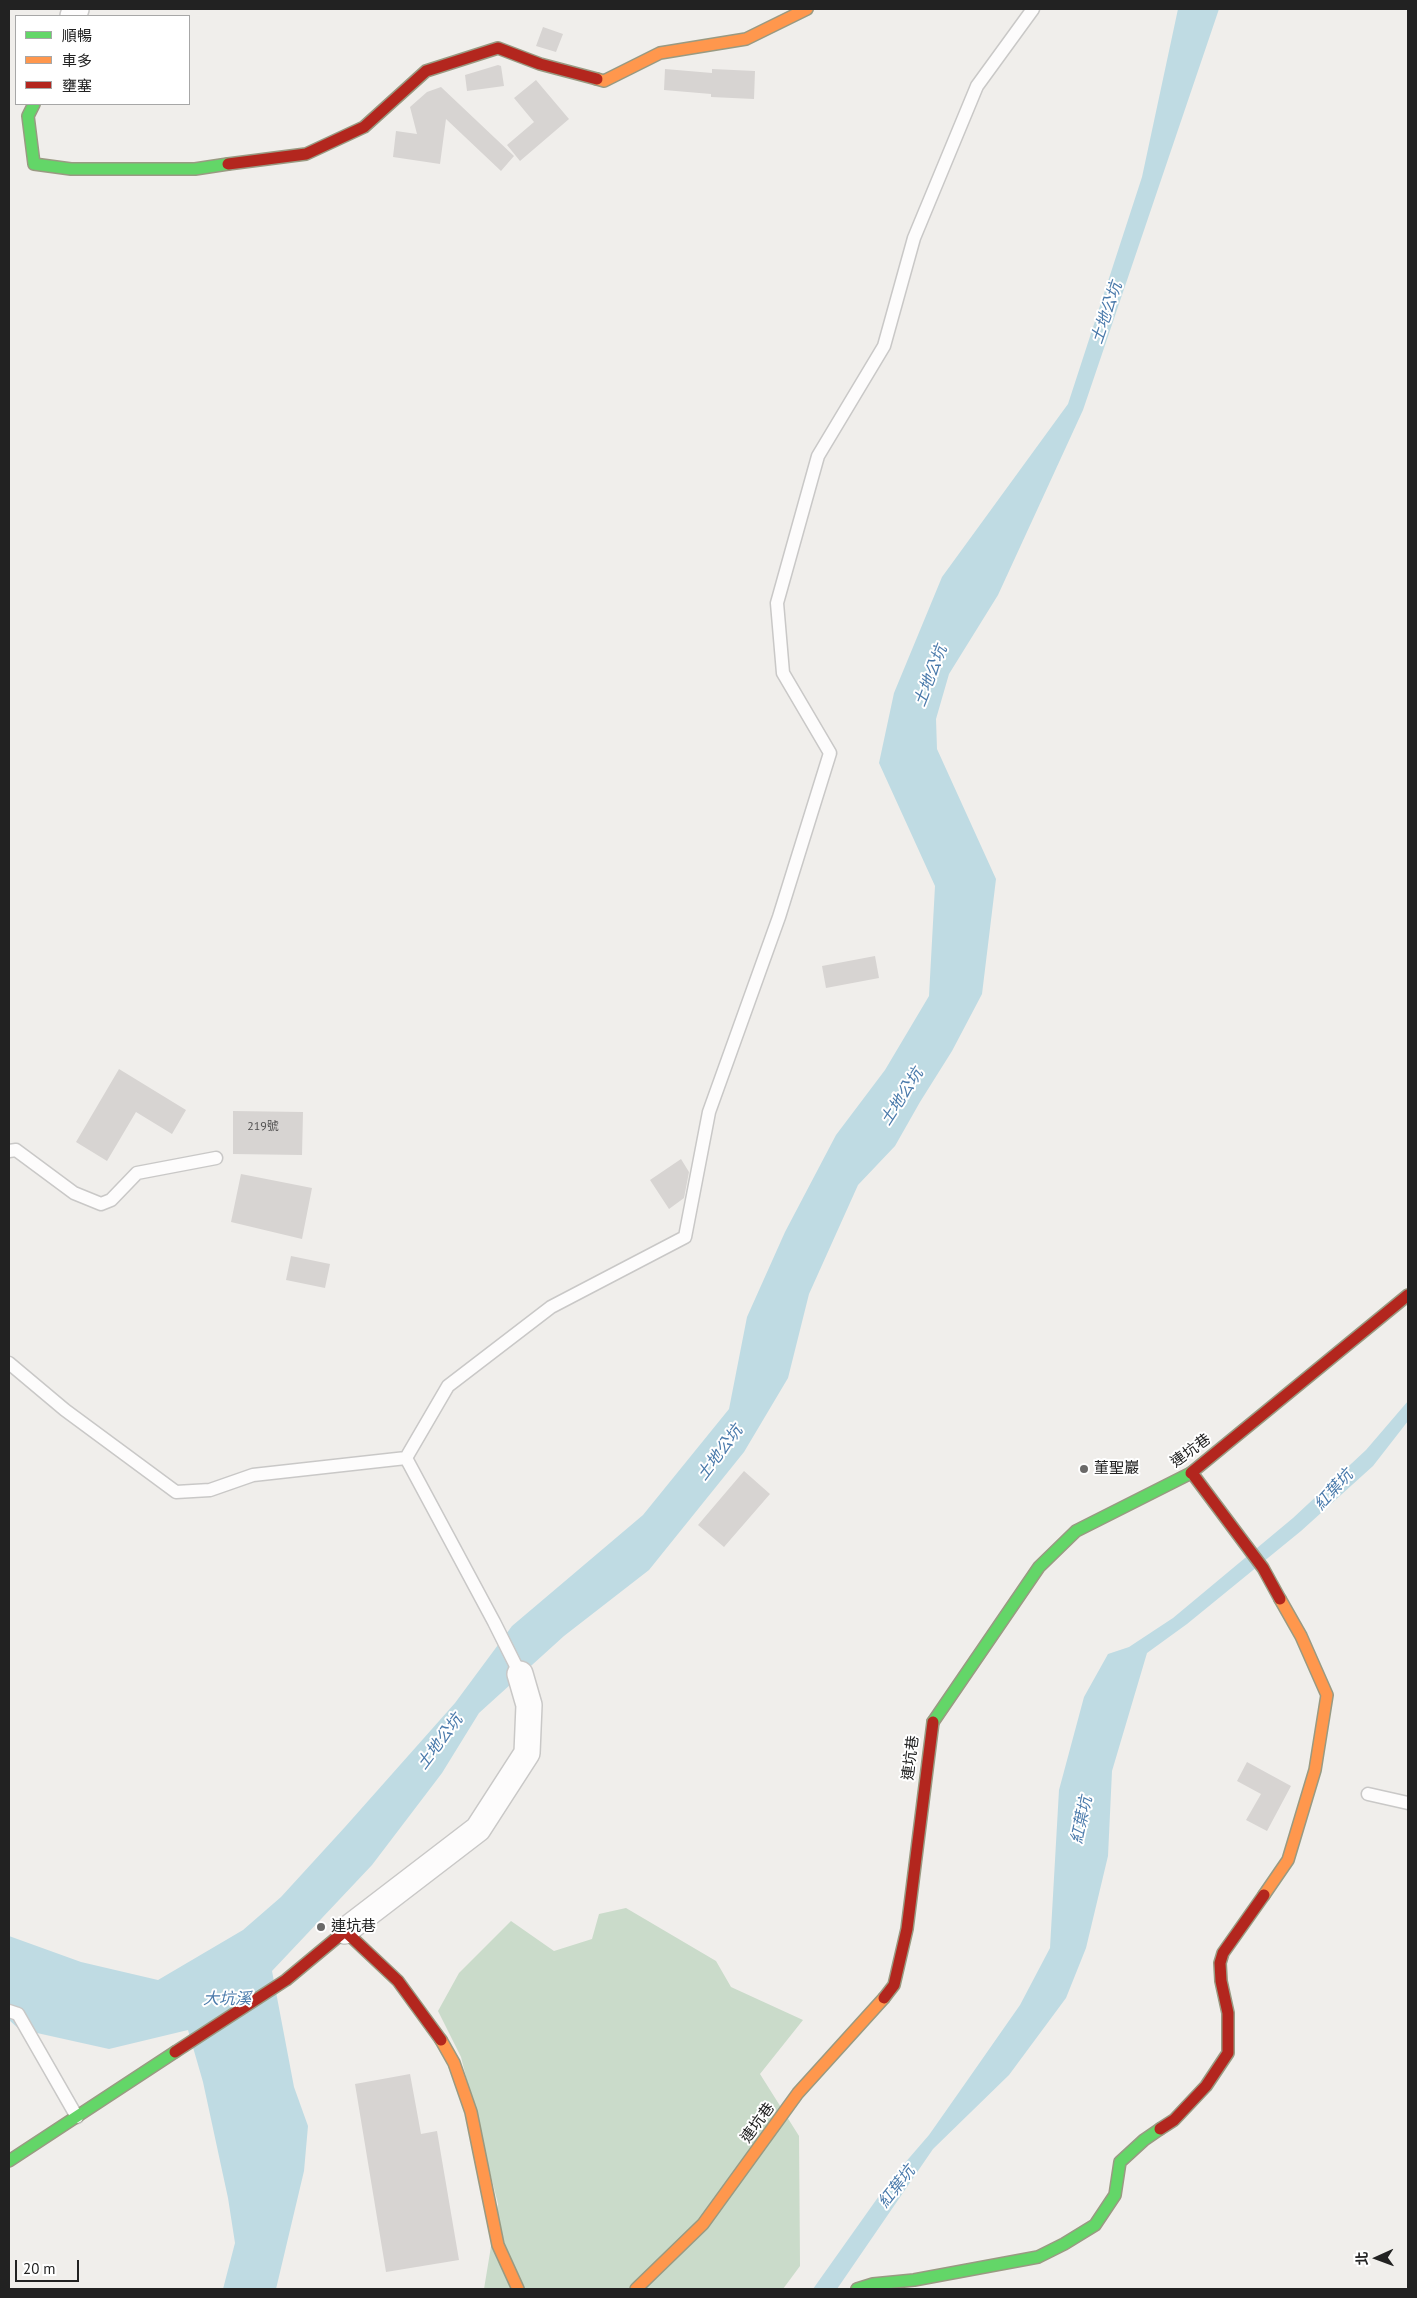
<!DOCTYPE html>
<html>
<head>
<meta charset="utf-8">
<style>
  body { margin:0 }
  #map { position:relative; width:1417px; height:2298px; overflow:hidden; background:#f0eeeb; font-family:"PT Sans","Noto Sans TC",sans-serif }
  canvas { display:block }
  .frame { position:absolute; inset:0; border:10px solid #222; pointer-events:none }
  .legend { position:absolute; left:15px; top:15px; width:175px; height:90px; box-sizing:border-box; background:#fff; border:1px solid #a7a7a7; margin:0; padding:6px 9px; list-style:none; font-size:15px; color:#222 }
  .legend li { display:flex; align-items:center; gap:10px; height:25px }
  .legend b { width:25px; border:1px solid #a7a7a7 }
  .north { position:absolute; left:1352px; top:2233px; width:50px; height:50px; -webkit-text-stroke:4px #fff; paint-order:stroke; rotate:268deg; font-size:14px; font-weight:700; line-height:20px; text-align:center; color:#222 }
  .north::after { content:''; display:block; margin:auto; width:18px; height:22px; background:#222; clip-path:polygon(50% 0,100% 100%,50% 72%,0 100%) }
  .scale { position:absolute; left:15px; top:2260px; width:64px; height:22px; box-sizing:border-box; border:2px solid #222; border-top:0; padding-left:6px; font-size:15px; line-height:18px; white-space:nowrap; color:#222; -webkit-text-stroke:4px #fff; paint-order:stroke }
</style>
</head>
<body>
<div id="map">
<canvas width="1417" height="2298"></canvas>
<div class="frame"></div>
<ul class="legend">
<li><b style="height:6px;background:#63d668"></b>順暢</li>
<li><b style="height:6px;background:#ff974d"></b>車多</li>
<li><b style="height:6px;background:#b3261e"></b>壅塞</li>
</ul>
<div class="north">北</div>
<div class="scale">20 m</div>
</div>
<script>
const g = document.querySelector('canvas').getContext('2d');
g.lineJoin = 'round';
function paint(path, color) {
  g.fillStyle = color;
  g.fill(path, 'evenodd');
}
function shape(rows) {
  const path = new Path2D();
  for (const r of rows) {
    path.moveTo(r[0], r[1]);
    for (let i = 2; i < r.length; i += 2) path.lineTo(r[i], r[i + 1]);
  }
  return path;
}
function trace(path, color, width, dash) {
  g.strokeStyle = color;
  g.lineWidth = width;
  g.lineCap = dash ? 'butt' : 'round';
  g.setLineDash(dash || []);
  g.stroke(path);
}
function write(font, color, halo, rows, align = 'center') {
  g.font = font + ' "PT Sans","Noto Sans TC",sans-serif';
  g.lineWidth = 4;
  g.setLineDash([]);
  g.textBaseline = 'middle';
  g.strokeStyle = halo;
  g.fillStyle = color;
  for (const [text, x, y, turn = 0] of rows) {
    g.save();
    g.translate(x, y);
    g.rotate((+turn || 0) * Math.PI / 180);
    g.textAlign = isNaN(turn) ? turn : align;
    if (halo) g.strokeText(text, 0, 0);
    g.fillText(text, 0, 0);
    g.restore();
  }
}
paint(shape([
  [626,1908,716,1961,731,1987,803,2020,760,2074,799,2136,800,2266,783,2289,484,2289,498,2204,461,2057,438,2011,459,1973,511,1921,554,1951,592,1939,599,1914]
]), '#cadbca');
paint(shape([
  [1178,9,1219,9,1083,410,998,595,949,674,936,719,937,749,996,879,982,994,952,1051,920,1102,895,1146,858,1185,809,1294,788,1378,744,1452,649,1570,564,1636,479,1713,442,1773,372,1865,272,1971,294,2087,308,2126,304,2171,276,2289,223,2289,235,2243,228,2198,203,2082,188,2030,109,2049,19,2029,9,2020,9,1936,81,1962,158,1980,243,1930,281,1897,345,1827,455,1703,512,1626,643,1515,729,1409,747,1317,785,1232,836,1135,885,1070,929,996,935,886,879,763,894,693,942,577,1068,404,1142,177],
  [1408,1401,1408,1421,1373,1466,1301,1531,1187,1624,1147,1653,1112,1771,1108,1856,1086,1948,1066,1998,1009,2075,933,2149,837,2289,813,2289,891,2179,929,2135,969,2078,1020,2005,1050,1948,1059,1790,1084,1697,1108,1654,1129,1647,1173,1618,1293,1518,1366,1450]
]), '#bfdbe3');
paint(shape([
  [543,27,563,34,556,52,536,46],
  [498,65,501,66,504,86,467,91,465,75],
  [665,69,712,73,712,69,755,71,754,99,711,97,711,94,664,90],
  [536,80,569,119,520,161,507,145,534,122,514,98],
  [441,87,514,156,501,171,446,119,440,164,393,157,396,131,417,134,410,107,427,92],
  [875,956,879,978,826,988,822,966],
  [119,1069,186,1110,172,1134,136,1112,107,1161,76,1142],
  [233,1111,303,1112,302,1155,233,1154],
  [681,1159,689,1172,684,1198,669,1209,650,1180],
  [241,1174,312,1188,302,1239,231,1222],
  [291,1256,330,1264,325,1288,286,1280],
  [744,1471,770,1494,724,1547,698,1525],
  [1247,1762,1291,1786,1267,1831,1246,1820,1261,1794,1237,1781],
  [410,2074,421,2134,437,2131,459,2260,386,2272,355,2084]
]), '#d7d4d2');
const lane = shape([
  [9,1151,16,1150,74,1193,101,1204,111,1200,137,1173,216,1158],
  [9,1363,65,1410,176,1492,210,1490,253,1475,406,1458,494,1622,520,1674],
  [406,1458,448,1386,551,1307,685,1237,709,1112,779,917,830,753,783,673,777,603,818,456,884,346,914,238,977,86,1033,9],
  [1368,1794,1408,1803],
  [9,2011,18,2014,77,2117]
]);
const street = shape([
  [73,16,76,9],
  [345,1931,478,1829,527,1753,529,1705,520,1674]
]);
const fast = shape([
  [34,104,28,116,34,164,71,169,195,169,228,164],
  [933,1722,1039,1567,1076,1531,1191,1473],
  [9,2161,175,2052],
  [857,2289,873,2284,914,2280,1038,2257,1064,2244,1095,2225,1115,2195,1120,2162,1144,2140,1160,2129]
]);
const slow = shape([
  [597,79,604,81,660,53,746,39,807,9],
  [1264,1895,1288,1860,1315,1770,1327,1695,1301,1636,1280,1599],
  [441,2040,454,2063,471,2112,498,2245,518,2289],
  [636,2289,703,2224,798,2093,884,1998]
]);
const jam = shape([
  [228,164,306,154,364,127,426,71,498,48,540,64,597,79],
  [1191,1473,1408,1295],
  [1192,1473,1263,1568,1280,1599],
  [884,1998,894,1985,907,1929,933,1722],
  [175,2052,286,1980,345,1931,398,1981,441,2040],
  [1160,2129,1174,2120,1206,2086,1228,2053,1228,2013,1221,1981,1220,1963,1223,1953,1264,1895]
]);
trace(lane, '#c9c8c7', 15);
trace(street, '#c9c8c7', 28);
trace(fast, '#999a82', 14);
trace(slow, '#999a82', 14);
trace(jam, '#999a82', 14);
trace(lane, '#fdfcfc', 12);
trace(street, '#fdfcfc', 25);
trace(fast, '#63d668', 11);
trace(slow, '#ff974d', 11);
trace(jam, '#b3261e', 11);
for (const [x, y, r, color] of [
  [1084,1469,5,"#6a6968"],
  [321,1927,5,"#6a6968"]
]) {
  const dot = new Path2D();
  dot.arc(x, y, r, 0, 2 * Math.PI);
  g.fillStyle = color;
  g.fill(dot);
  trace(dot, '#fff', 2);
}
write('12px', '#4f4e4e', null, [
  ["219號",263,1127]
]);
write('15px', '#222', '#fff', [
  ["連坑巷",1191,1451,-36],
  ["連坑巷",911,1758,-83],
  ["連坑巷",758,2123,-54]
]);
write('15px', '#222', '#fff', [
  ["董聖巖",1094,1469],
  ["連坑巷",331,1927]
], 'left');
write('italic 16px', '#4a7aab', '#fff', [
  ["土地公坑",1107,313,-71],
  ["土地公坑",931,676,-69],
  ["土地公坑",902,1097,-57],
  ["土地公坑",720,1453,-53],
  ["紅葉坑",1334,1490,-48],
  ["土地公坑",440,1742,-53],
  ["紅葉坑",1082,1820,-78],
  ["大坑溪",227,1999],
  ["紅葉坑",897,2187,-52]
]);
</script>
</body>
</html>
